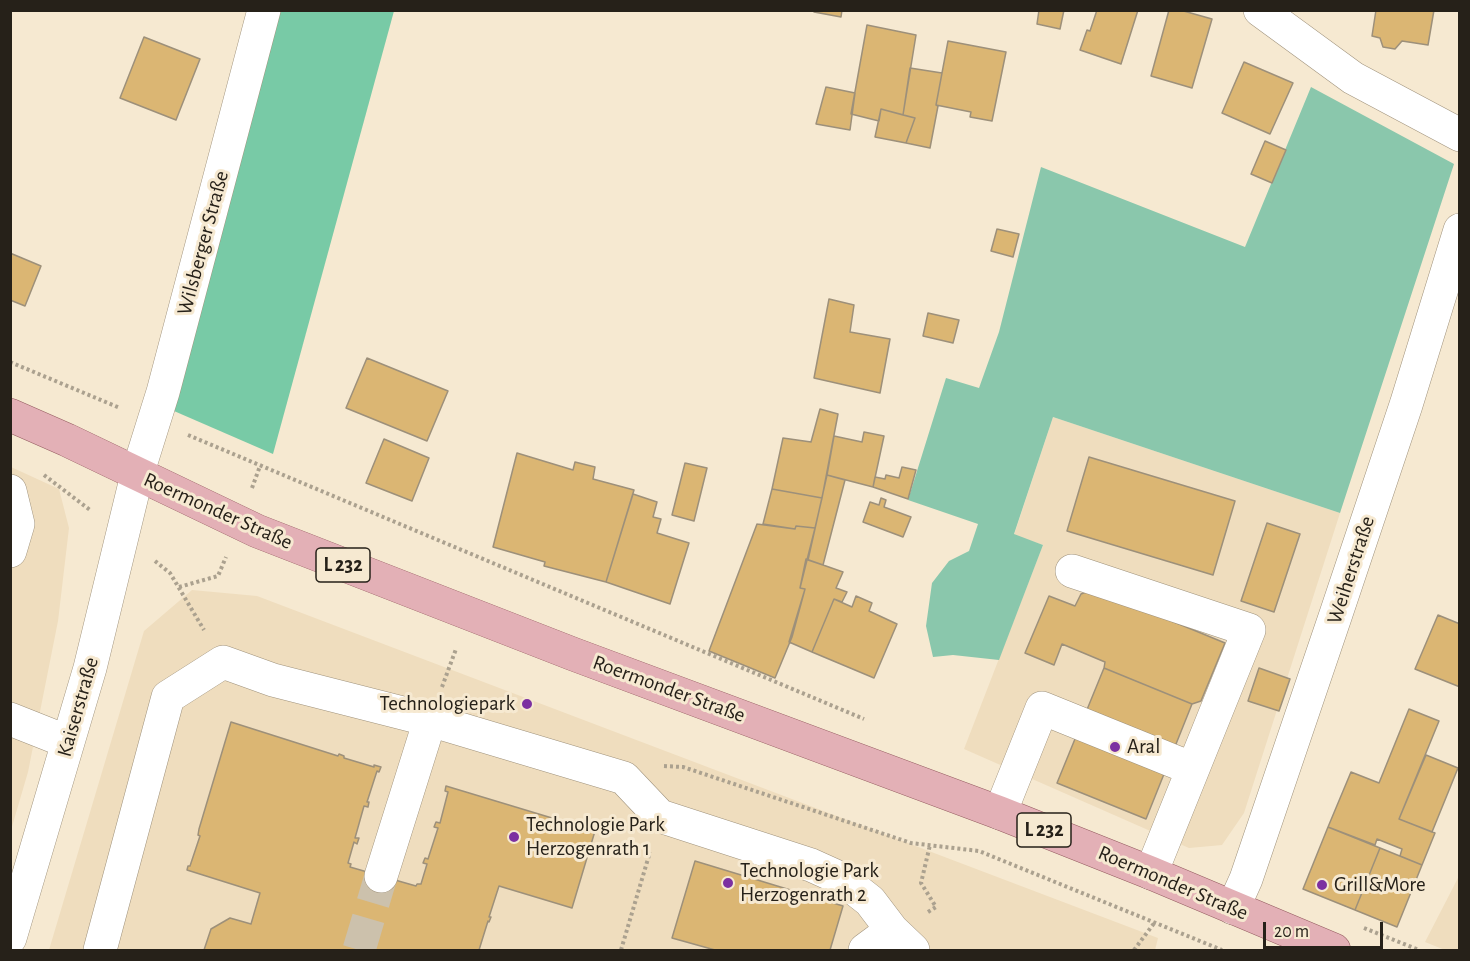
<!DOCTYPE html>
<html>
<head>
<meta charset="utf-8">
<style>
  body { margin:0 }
  #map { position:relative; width:1470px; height:961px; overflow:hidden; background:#f6e9d1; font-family:"Alegreya Sans",sans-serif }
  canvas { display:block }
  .frame { position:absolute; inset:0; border:12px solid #262119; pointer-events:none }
  .scale { position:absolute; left:1263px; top:922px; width:120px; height:27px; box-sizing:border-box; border:3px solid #262119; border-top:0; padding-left:8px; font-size:18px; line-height:21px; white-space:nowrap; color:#262119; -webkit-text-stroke:4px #f6e9d1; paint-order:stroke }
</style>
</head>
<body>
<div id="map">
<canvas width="1470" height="961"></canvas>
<div class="frame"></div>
<div class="scale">20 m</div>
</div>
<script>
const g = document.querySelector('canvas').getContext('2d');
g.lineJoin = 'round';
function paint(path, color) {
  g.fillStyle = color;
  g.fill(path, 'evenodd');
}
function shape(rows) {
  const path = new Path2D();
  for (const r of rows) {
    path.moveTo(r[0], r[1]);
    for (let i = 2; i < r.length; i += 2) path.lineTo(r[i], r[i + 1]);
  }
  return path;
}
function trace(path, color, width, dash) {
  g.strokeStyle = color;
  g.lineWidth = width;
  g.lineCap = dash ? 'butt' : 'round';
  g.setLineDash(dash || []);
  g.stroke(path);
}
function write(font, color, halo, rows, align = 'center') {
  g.font = font + ' "Alegreya Sans",sans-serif';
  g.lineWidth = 6;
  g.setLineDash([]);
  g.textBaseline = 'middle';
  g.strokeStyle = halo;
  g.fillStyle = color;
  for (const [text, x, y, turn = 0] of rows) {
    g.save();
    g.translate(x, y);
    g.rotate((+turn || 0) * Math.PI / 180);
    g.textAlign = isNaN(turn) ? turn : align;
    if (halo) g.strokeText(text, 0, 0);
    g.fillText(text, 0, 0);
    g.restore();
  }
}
paint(shape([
  [1053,417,1340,513,1244,813,1222,845,1189,848,964,749,1043,545,1014,535],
  [11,467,59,489,69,528,58,621,28,772,11,830],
  [192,590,257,596,1158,938,1155,950,49,950,144,631],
  [1459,876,1459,950,1445,950,1425,942]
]), '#efddbe');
paint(shape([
  [1311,87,1454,164,1340,513,1053,417,1014,534,1043,545,999,660,953,655,933,657,926,626,932,583,949,561,969,551,978,524,908,500,946,378,979,388,999,332,1041,167,1245,247]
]), '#8ac7ac');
paint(shape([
  [280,11,394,11,273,454,174,411]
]), '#78caa6');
const building = shape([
  [814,10,842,10,841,17,814,12,814,10],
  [1039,10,1064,10,1060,29,1037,24,1039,10],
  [1097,10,1138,10,1121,64,1080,50,1087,30,1090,31,1097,10],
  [1169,10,1180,10,1212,19,1192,88,1151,76,1169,10],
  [1376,10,1434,10,1428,45,1402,41,1395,49,1383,47,1380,38,1372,36,1376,10],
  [867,25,916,35,903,115,881,109,879,121,851,114,867,25],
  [144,37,200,59,176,120,120,98,144,37],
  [948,41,1006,52,992,121,970,117,971,112,936,105,948,41],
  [1244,62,1293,83,1270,134,1222,113,1244,62],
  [910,68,942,73,936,105,938,106,930,148,906,143,915,118,903,115,910,68],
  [826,87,855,93,850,130,816,124,826,87],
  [881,109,915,118,906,143,875,137,881,109],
  [1265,141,1286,150,1272,183,1251,174,1265,141],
  [997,229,1019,234,1013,257,991,251,997,229],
  [10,253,41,266,25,306,10,300,10,253],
  [829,299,854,305,850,332,890,339,880,393,814,378,829,299],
  [928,313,959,320,953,343,923,336,928,313],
  [367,358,448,391,427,441,346,408,367,358],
  [820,409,838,414,822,498,772,489,783,438,811,442,820,409],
  [864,432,884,436,873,487,827,475,834,436,862,442,864,432],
  [384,439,429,458,412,501,366,483,384,439],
  [517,453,573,470,575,462,595,467,593,479,634,490,606,582,544,566,545,562,493,547,517,453],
  [1089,457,1235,501,1213,575,1067,531,1089,457],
  [685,463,707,468,694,521,672,515,685,463],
  [902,467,916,470,908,499,873,487,875,477,885,479,886,475,899,478,902,467],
  [827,475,845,480,823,565,808,560,827,475],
  [772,489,822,498,815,528,796,526,795,529,763,524,772,489],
  [633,494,657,502,653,517,661,519,657,533,689,543,670,604,606,582,633,494],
  [881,498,886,500,884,507,911,517,903,537,863,522,870,502,879,505,881,498],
  [1267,523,1300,534,1274,612,1241,601,1267,523],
  [757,524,795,529,796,526,815,528,800,588,805,589,792,637,775,678,709,651,757,524],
  [806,559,843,572,836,588,847,592,842,602,834,599,812,652,789,642,805,589,800,588,806,559],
  [1094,589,1225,643,1201,701,1192,704,1104,668,1105,662,1062,644,1054,665,1025,653,1049,596,1075,606,1081,594,1094,589],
  [856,596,872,603,869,611,897,624,874,678,812,652,834,599,852,607,856,596],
  [1438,615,1460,624,1460,687,1415,669,1438,615],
  [1104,668,1192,704,1146,819,1057,783,1104,668],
  [1259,668,1290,679,1279,711,1248,701,1259,668],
  [1409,709,1439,721,1399,819,1435,833,1422,865,1400,856,1402,849,1377,839,1375,845,1328,827,1351,772,1379,783,1409,709],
  [231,722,338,756,339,754,344,756,344,758,374,767,374,765,381,767,379,772,377,771,367,802,369,802,368,807,364,806,355,838,359,838,357,844,354,842,348,863,351,864,350,867,381,876,416,886,417,884,421,884,427,864,423,863,425,858,428,859,438,828,434,827,436,822,440,823,448,792,445,791,446,786,595,831,572,908,499,886,489,917,491,917,489,922,488,921,479,950,204,950,211,929,230,918,251,924,260,893,187,870,188,866,190,866,200,836,198,835,199,829,231,722],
  [1426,755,1458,768,1432,832,1399,819,1426,755],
  [1328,827,1380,848,1355,910,1303,889,1328,827],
  [1380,848,1422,865,1397,927,1355,910,1380,848],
  [695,861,843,906,830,950,715,950,672,938,695,861]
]);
paint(building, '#dbb673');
trace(building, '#9d907a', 1.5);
trace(shape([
  [359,950,381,876]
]), '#ccc1ac', 33, [33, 16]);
const minor = shape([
  [1260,10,1353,78,1460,135],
  [10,491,18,524,10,551],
  [1072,571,1249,630,1151,873],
  [10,719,68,742],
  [1000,813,1042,708,1193,769],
  [381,876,430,720],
  [1233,908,1246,879,1336,614,1406,405,1460,230],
  [10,938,90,668,137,475,163,392,264,10],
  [100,950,168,697,223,662,273,680,430,720,624,778,660,816,811,865,842,879,870,901,892,930,913,950],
  [865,950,892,930]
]);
const major = shape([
  [10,415,67,440,257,531,573,654,1000,813,1151,873,1334,950]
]);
trace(minor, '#a0937d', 34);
trace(major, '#945c60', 34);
trace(shape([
  [10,362,120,408],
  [188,435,864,719],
  [44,475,90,510],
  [252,488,260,466],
  [155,561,170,573,204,630],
  [179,587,218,576,226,557],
  [442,687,456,649],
  [664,766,683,767,911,843,979,851,1222,950],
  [928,912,936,907,921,883,930,845],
  [1364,928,1419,950],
  [621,950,650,852],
  [1134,950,1155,922]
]), '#aba18f', 4, [3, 3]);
trace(minor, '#fff', 33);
trace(major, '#e3b0b6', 33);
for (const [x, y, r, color] of [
  [527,704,6,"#7c30a1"],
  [1115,747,6,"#7c30a1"],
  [514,837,6,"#7c30a1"],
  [728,883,6,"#7c30a1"],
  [1322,885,6,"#7c30a1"]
]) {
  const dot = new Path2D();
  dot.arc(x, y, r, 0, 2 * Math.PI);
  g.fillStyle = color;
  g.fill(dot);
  trace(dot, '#f6e9d1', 2);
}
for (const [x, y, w] of [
  [343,565,54],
  [1044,830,54]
]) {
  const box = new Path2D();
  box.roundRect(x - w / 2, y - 17, w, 34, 4.5);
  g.fillStyle = '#f6e9d1';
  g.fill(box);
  trace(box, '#262119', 1.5);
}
write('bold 20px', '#262119', null, [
  ["L 232",343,565],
  ["L 232",1044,830]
]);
write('21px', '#262119', '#f6e9d1', [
  ["Wilsberger Straße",203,243,-75],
  ["Roermonder Straße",218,511,24],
  ["Weiherstraße",1351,570,-72],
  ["Roermonder Straße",669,689,20],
  ["Kaiserstraße",78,707,-74],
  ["Roermonder Straße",1173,883,23]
]);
write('21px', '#262119', '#f6e9d1', [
  ["Technologiepark",515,704,"right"],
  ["Aral",1127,747],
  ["Technologie Park",526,825],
  ["Herzogenrath 1",526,849],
  ["Technologie Park",740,871],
  ["Herzogenrath 2",740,895],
  ["Grill&More",1334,885]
], 'left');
</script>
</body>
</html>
